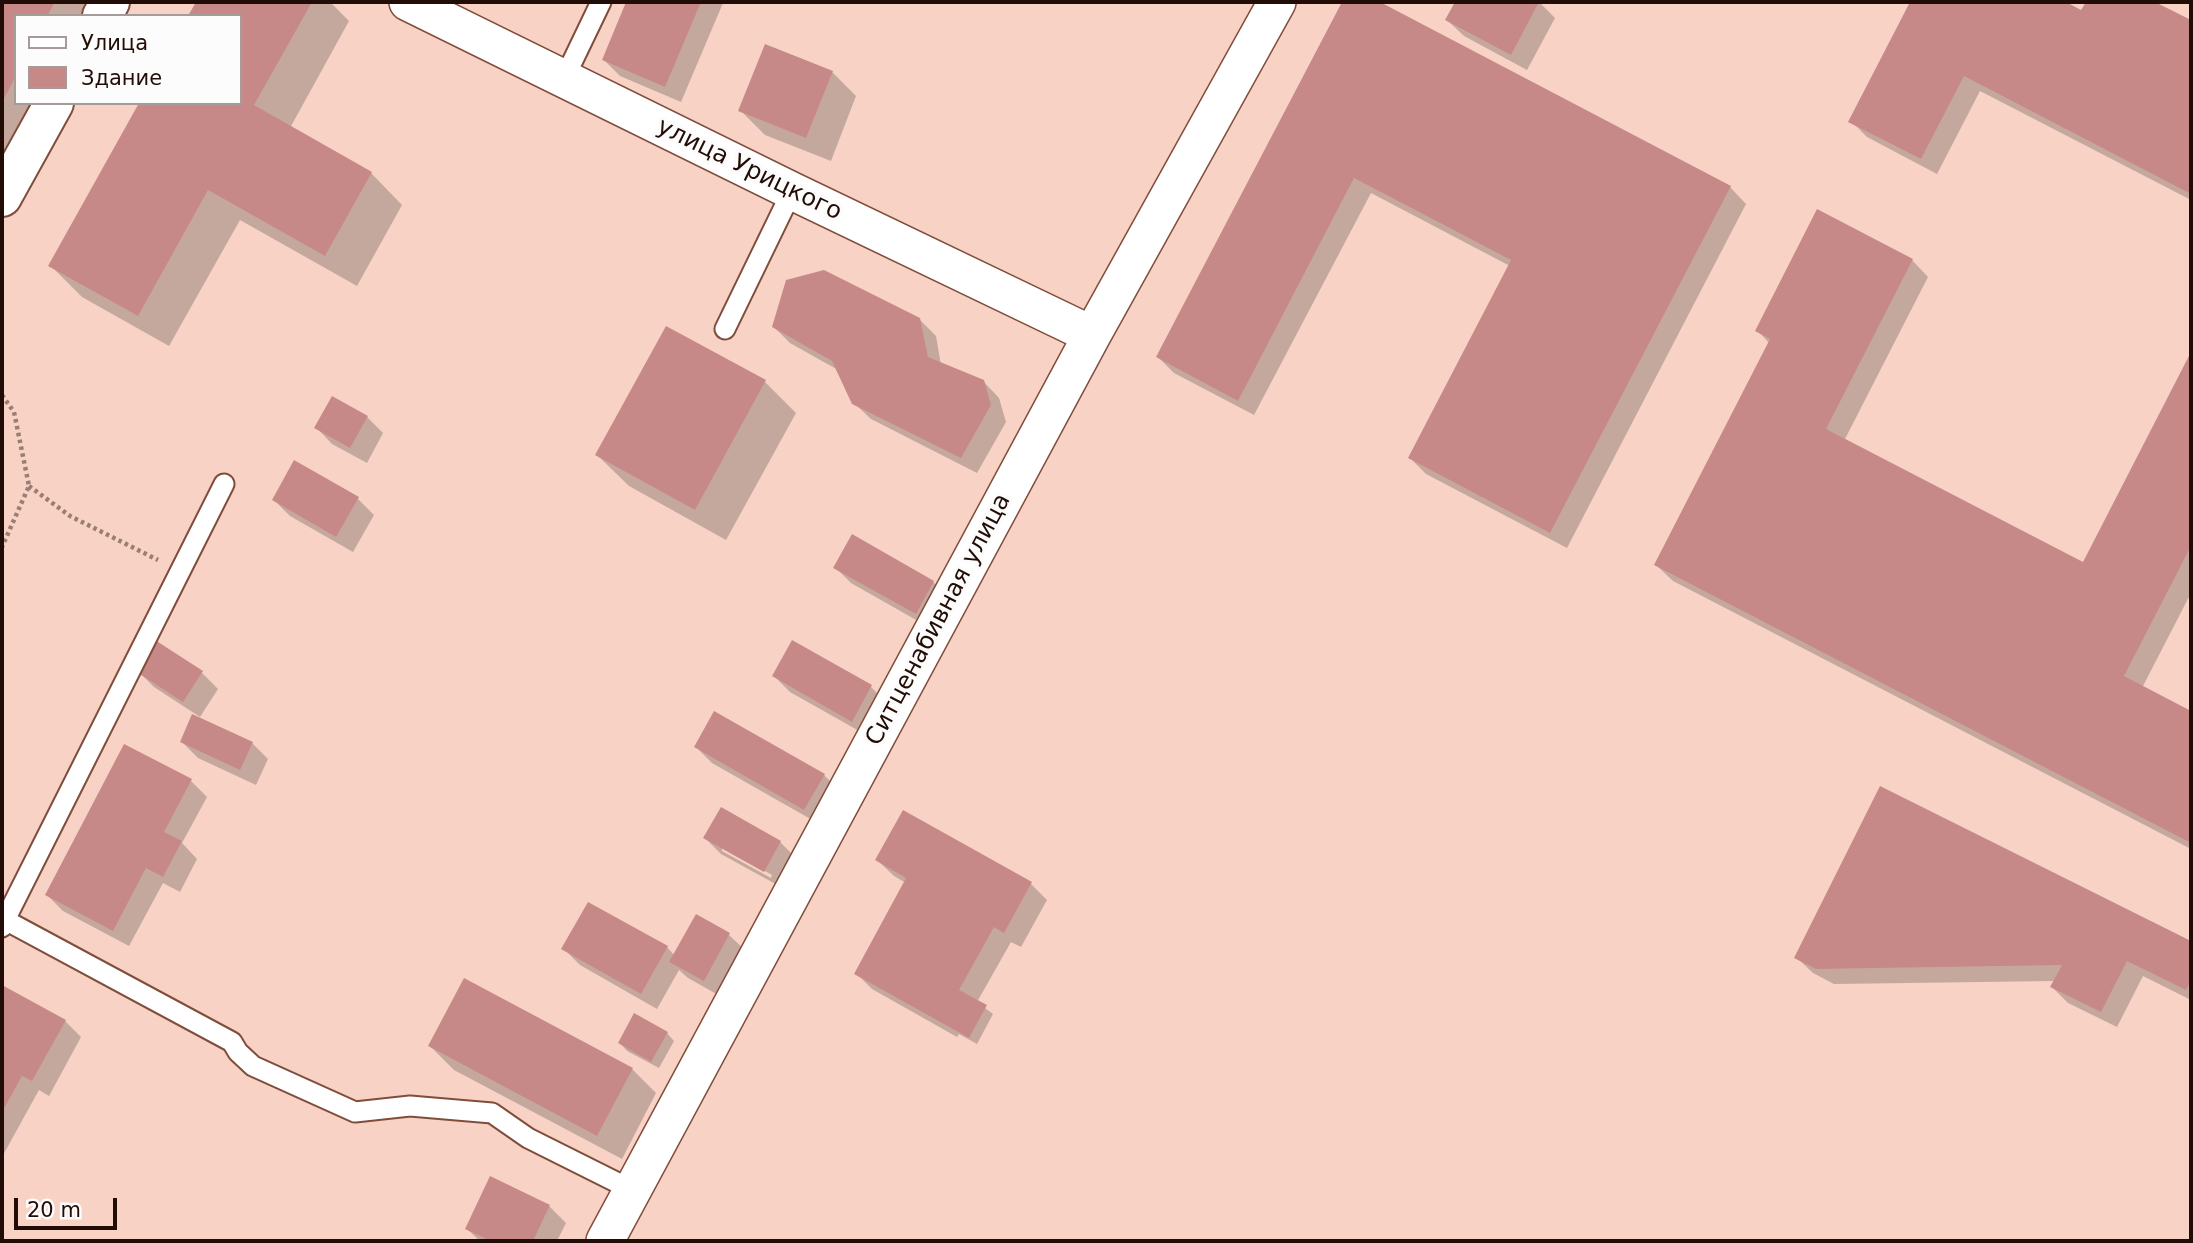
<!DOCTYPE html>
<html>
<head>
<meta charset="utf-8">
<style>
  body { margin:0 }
  #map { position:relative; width:2193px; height:1243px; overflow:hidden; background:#f7d2c5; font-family:"DejaVu Sans",sans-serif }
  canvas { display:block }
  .frame { position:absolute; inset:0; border:4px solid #220d06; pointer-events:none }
  .legend { position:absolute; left:14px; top:14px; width:228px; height:91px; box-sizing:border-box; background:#fcfcfc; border:2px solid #a59c9a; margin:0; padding:9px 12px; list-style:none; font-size:21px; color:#220d06 }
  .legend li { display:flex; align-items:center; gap:14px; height:35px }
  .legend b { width:35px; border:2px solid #a59c9a }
  .scale { position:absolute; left:14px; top:1198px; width:103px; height:32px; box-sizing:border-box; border:4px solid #220d06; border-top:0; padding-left:9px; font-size:21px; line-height:24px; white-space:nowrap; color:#220d06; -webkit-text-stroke:5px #fcfcfc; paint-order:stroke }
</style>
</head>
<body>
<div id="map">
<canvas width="2193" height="1243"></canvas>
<div class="frame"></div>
<ul class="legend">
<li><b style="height:9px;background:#fff"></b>Улица</li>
<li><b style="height:19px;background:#c78988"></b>Здание</li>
</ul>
<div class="scale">20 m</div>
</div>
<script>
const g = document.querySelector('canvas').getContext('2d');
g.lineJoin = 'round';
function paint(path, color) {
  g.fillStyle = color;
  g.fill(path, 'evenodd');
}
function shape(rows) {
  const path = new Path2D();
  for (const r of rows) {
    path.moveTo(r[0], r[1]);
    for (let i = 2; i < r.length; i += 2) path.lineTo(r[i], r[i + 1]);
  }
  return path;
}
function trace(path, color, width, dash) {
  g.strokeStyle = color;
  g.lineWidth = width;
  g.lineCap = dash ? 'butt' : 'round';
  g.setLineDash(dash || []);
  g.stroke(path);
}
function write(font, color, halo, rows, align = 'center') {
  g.font = font + ' "DejaVu Sans",sans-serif';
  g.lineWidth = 7;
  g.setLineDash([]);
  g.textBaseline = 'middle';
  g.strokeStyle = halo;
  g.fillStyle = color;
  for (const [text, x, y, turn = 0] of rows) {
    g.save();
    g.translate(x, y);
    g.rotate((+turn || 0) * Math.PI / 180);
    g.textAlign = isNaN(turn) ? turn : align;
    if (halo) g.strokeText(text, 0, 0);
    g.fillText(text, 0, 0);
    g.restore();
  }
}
paint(shape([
  [2,2,91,2,84,16,16,16,16,103,38,103,2,171],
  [198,2,330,2,349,21,290,128,371,173,402,205,357,286,240,220,169,346,82,297,51,266,240,103,240,16,190,16],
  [628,2,723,3,681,102,620,76,604,60],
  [1344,2,1376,2,1730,187,1746,204,1567,548,1426,474,1410,458,1510,266,1371,193,1254,415,1174,373,1158,357],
  [1457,2,1539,2,1555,18,1527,70,1464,36,1447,20],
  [1912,2,2062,2,2082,12,2087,2,2151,2,2191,22,2191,200,1980,91,1937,174,1867,137,1851,121],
  [832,72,856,96,831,161,765,135,740,110],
  [1818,211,1912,260,1928,277,1844,441,2084,565,2191,356,2191,593,2142,688,2191,713,2191,849,1673,581,1656,565,1770,344,1757,330],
  [919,319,936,336,941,365,983,381,999,398,1006,422,977,473,871,419,854,403,838,370,790,343,774,327],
  [765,382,796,413,726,540,629,486,597,455],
  [367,417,383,433,367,463,332,444,316,427],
  [358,499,374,515,353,552,290,516,274,500],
  [852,536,933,582,950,598,932,629,851,583,835,567],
  [156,643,202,673,218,689,200,717,154,687,138,671],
  [774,676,871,687,887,703,868,736,790,692],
  [182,742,252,743,268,759,256,785,198,758],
  [696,747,824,775,840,791,821,825,712,763],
  [191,781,207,797,182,843,197,859,180,892,163,883,129,946,63,911,47,895],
  [1880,788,2191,943,2191,1000,2143,976,2117,1027,2068,1003,2052,987,2055,981,1834,984,1813,973,1796,957],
  [721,809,780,842,797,859,781,887,721,854,705,838],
  [722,847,772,875,771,878,722,851],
  [877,860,1031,884,1047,900,1021,947,1011,942,977,1002,993,1014,977,1044,959,1034,957,1037,872,989,856,973,906,883,894,876],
  [697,917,729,935,746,951,720,996,688,978,679,970,657,1009,580,965,564,949,667,947,675,956],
  [2,987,65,1021,81,1037,49,1096,39,1090,2,1157],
  [667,1033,674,1041,659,1068,627,1051,620,1043],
  [430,1046,632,1069,656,1093,622,1159,454,1070],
  [491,1178,549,1206,566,1223,557,1241,480,1241,467,1229]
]), '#0003');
paint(shape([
  [2,2,55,2,47,16,16,16,16,76,2,102],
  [196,2,312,2,254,105,372,172,325,256,208,190,138,316,48,266,139,103,240,103,240,16,188,16],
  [626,2,701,2,665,87,602,60],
  [1342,2,1380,2,1731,186,1550,533,1408,458,1511,260,1354,178,1238,401,1156,357],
  [1455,2,1539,2,1511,55,1445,20],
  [1910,2,2066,2,2081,10,2086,2,2155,2,2191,20,2191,194,1964,76,1921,159,1848,122],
  [765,44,833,71,806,138,738,111],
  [1817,209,1913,259,1826,429,2083,562,2191,352,2191,546,2124,676,2191,711,2191,843,1654,565,1770,339,1755,331],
  [824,270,920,318,928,357,984,380,991,405,961,458,852,404,832,361,772,327,786,280],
  [666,326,766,380,695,510,595,455],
  [332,396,368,416,350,448,314,428],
  [294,460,359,497,336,537,272,500],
  [852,534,934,581,916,614,833,568],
  [155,640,203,671,183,702,135,671],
  [792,640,872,685,852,722,772,676],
  [714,711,825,774,804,810,694,747],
  [192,714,253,742,240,770,180,742],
  [124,744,192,779,164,832,182,841,163,877,146,868,113,931,45,895],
  [1880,786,2191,941,2191,980,2186,990,2127,961,2101,1012,2050,987,2062,965,1816,969,1794,958],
  [721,807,781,841,764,872,703,838],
  [903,810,1032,882,1004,933,994,927,959,990,987,1005,969,1038,854,974,906,878,875,860],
  [588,902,668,946,641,994,561,949],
  [696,914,730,933,704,981,669,962],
  [464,978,633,1068,597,1136,428,1046],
  [2,985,66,1020,32,1081,22,1076,2,1112],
  [634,1013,668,1032,651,1062,618,1043],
  [490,1176,550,1205,533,1241,491,1241,465,1229]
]), '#c78988');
const service = shape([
  [564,79,601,2],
  [725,329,792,191],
  [5,920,224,484],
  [2,927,5,920,232,1042,238,1052,253,1066,355,1112,410,1106,492,1113,528,1138,632,1190]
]);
const minor = shape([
  [408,2,792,191,1092,335],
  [605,1241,1092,335,1277,2]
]);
const primary = shape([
  [102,16,110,2],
  [2,197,54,103]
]);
trace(service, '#814d3b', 23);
trace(minor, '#814d3b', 40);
trace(primary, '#814d3b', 42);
trace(shape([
  [2,395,14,412,29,486,2,547],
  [29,486,70,516,158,560]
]), '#9b7d73', 4.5, [3.5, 3.5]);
trace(service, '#fff', 19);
trace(minor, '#fff', 37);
trace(primary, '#fff', 38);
write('24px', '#220d06', '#fcfcfc', [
  ["улица Урицкого",749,170,26],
  ["Ситценабивная улица",939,620,-62]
]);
</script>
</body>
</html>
